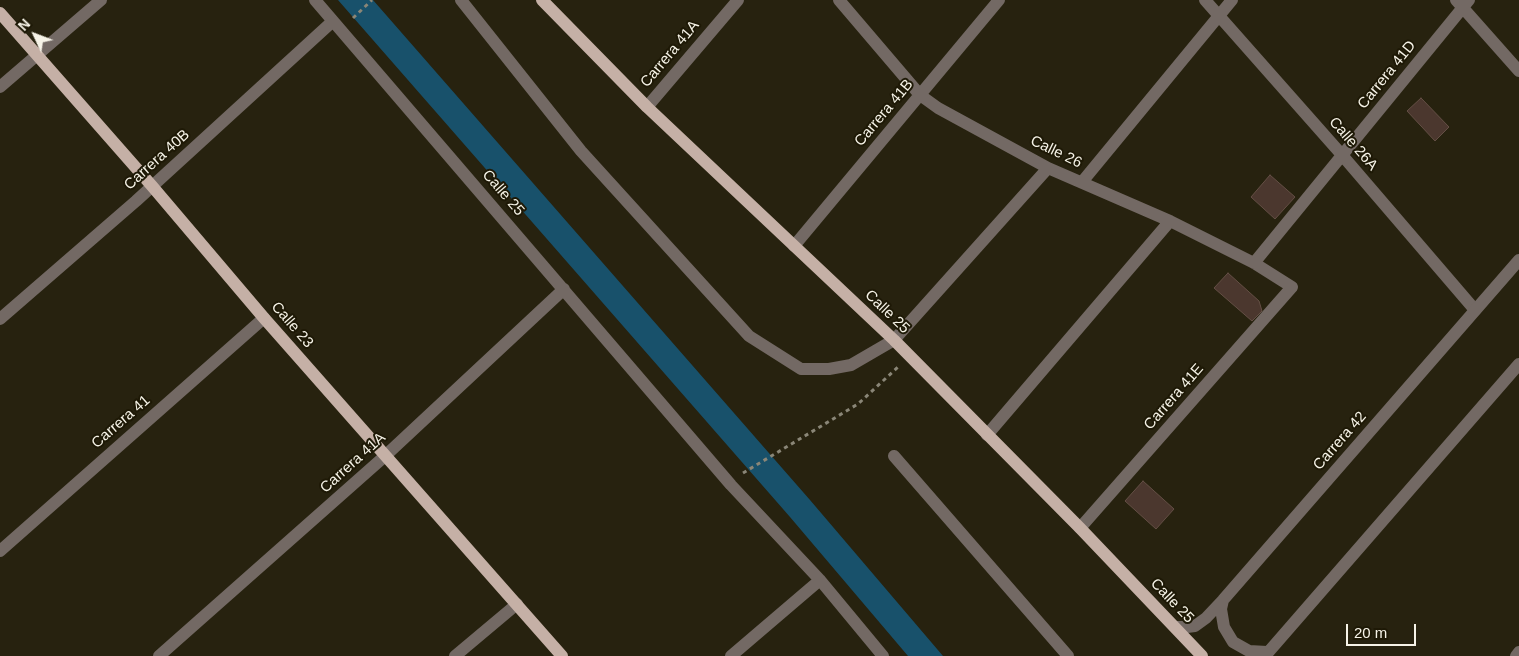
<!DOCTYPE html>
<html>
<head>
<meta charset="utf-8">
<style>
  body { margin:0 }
  #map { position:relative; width:1519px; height:656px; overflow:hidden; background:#27220f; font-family:Arial,sans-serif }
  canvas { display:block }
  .north { position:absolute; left:10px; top:10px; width:50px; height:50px; -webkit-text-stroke:4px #1e1906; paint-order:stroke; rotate:313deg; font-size:14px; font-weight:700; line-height:20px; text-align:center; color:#f6f3e7 }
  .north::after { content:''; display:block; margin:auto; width:18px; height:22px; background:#f6f3e7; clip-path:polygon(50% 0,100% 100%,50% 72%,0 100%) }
  .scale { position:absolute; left:1346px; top:624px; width:70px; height:22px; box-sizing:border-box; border:2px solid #f6f3e7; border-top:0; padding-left:6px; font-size:15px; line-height:18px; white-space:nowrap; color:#f6f3e7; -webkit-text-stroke:4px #1e1906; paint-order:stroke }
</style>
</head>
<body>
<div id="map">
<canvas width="1519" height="656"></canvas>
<div class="north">N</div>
<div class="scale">20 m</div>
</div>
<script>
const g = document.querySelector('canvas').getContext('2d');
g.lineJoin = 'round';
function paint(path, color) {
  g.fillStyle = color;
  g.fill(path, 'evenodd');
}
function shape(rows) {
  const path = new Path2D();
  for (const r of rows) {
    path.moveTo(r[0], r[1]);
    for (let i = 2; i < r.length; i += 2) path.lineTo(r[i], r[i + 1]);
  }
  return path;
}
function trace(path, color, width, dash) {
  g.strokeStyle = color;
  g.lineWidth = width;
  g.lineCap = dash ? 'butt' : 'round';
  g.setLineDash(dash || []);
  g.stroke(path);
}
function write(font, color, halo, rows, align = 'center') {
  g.font = font + ' Arial,sans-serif';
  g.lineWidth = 4;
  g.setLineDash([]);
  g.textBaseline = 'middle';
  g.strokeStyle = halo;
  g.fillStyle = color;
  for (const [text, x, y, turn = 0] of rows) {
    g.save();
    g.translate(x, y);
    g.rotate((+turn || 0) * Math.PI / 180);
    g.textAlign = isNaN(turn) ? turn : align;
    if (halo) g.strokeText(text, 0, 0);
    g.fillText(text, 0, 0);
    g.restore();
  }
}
paint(shape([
  [338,0,373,0,810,500,943,656,908,656,790,517]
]), '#18516b');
const building = shape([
  [1421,98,1449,127,1435,141,1407,111,1421,98],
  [1270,175,1295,197,1275,219,1251,197,1270,175],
  [1228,273,1259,301,1262,311,1252,321,1214,288,1228,273],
  [1143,481,1174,509,1156,529,1125,501,1143,481]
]);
paint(building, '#4b372e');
trace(building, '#644f45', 1);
trace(shape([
  [353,18,372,0],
  [743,473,858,404,898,367]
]), '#8a8677', 3, [4, 4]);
trace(shape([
  [461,0,581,151,749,336,801,369,829,369,851,365,894,340],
  [894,456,1068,656]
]), '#736964', 12);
trace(shape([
  [315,0,731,485,820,580,883,656],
  [839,0,920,95,938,108,1048,168,1170,221,1254,263,1292,287,1080,528],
  [1205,0,1342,155,1475,310],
  [1456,0,1519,71],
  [0,87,101,0],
  [647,107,738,0],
  [1082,182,1232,0],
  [794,246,999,0],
  [1254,263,1469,0],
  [0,319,136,201,333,21],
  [894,340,1048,168],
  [987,435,1170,221],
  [385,456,564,289],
  [0,551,264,318],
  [455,656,517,604],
  [731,656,820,580],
  [1516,656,1519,652]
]), '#736964', 12);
trace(shape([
  [1223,600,1221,609,1224,627,1233,642,1249,651,1267,652],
  [1176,627,1187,627,1195,626,1206,618,1223,600,1519,260],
  [159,656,385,456],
  [1265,656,1519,364]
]), '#736964', 12);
trace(shape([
  [542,0,647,107,894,340,1080,528,1202,656],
  [0,13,152,186,264,318,562,656]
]), '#c5b0a6', 12);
write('15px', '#f6f3e7', '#1e1906', [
  ["Carrera 41A",670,54,-50],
  ["Carrera 41D",1387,75,-51],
  ["Carrera 41B",884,113,-50],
  ["Calle 26A",1353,144,49],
  ["Calle 26",1056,152,26],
  ["Carrera 40B",157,160,-42],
  ["Calle 25",503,193,49],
  ["Calle 25",887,312,44],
  ["Calle 23",292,325,49],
  ["Carrera 41E",1174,397,-49],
  ["Carrera 41",121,422,-41],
  ["Carrera 42",1340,441,-49],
  ["Carrera 41A",353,463,-42],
  ["Calle 25",1172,601,46]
]);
</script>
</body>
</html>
